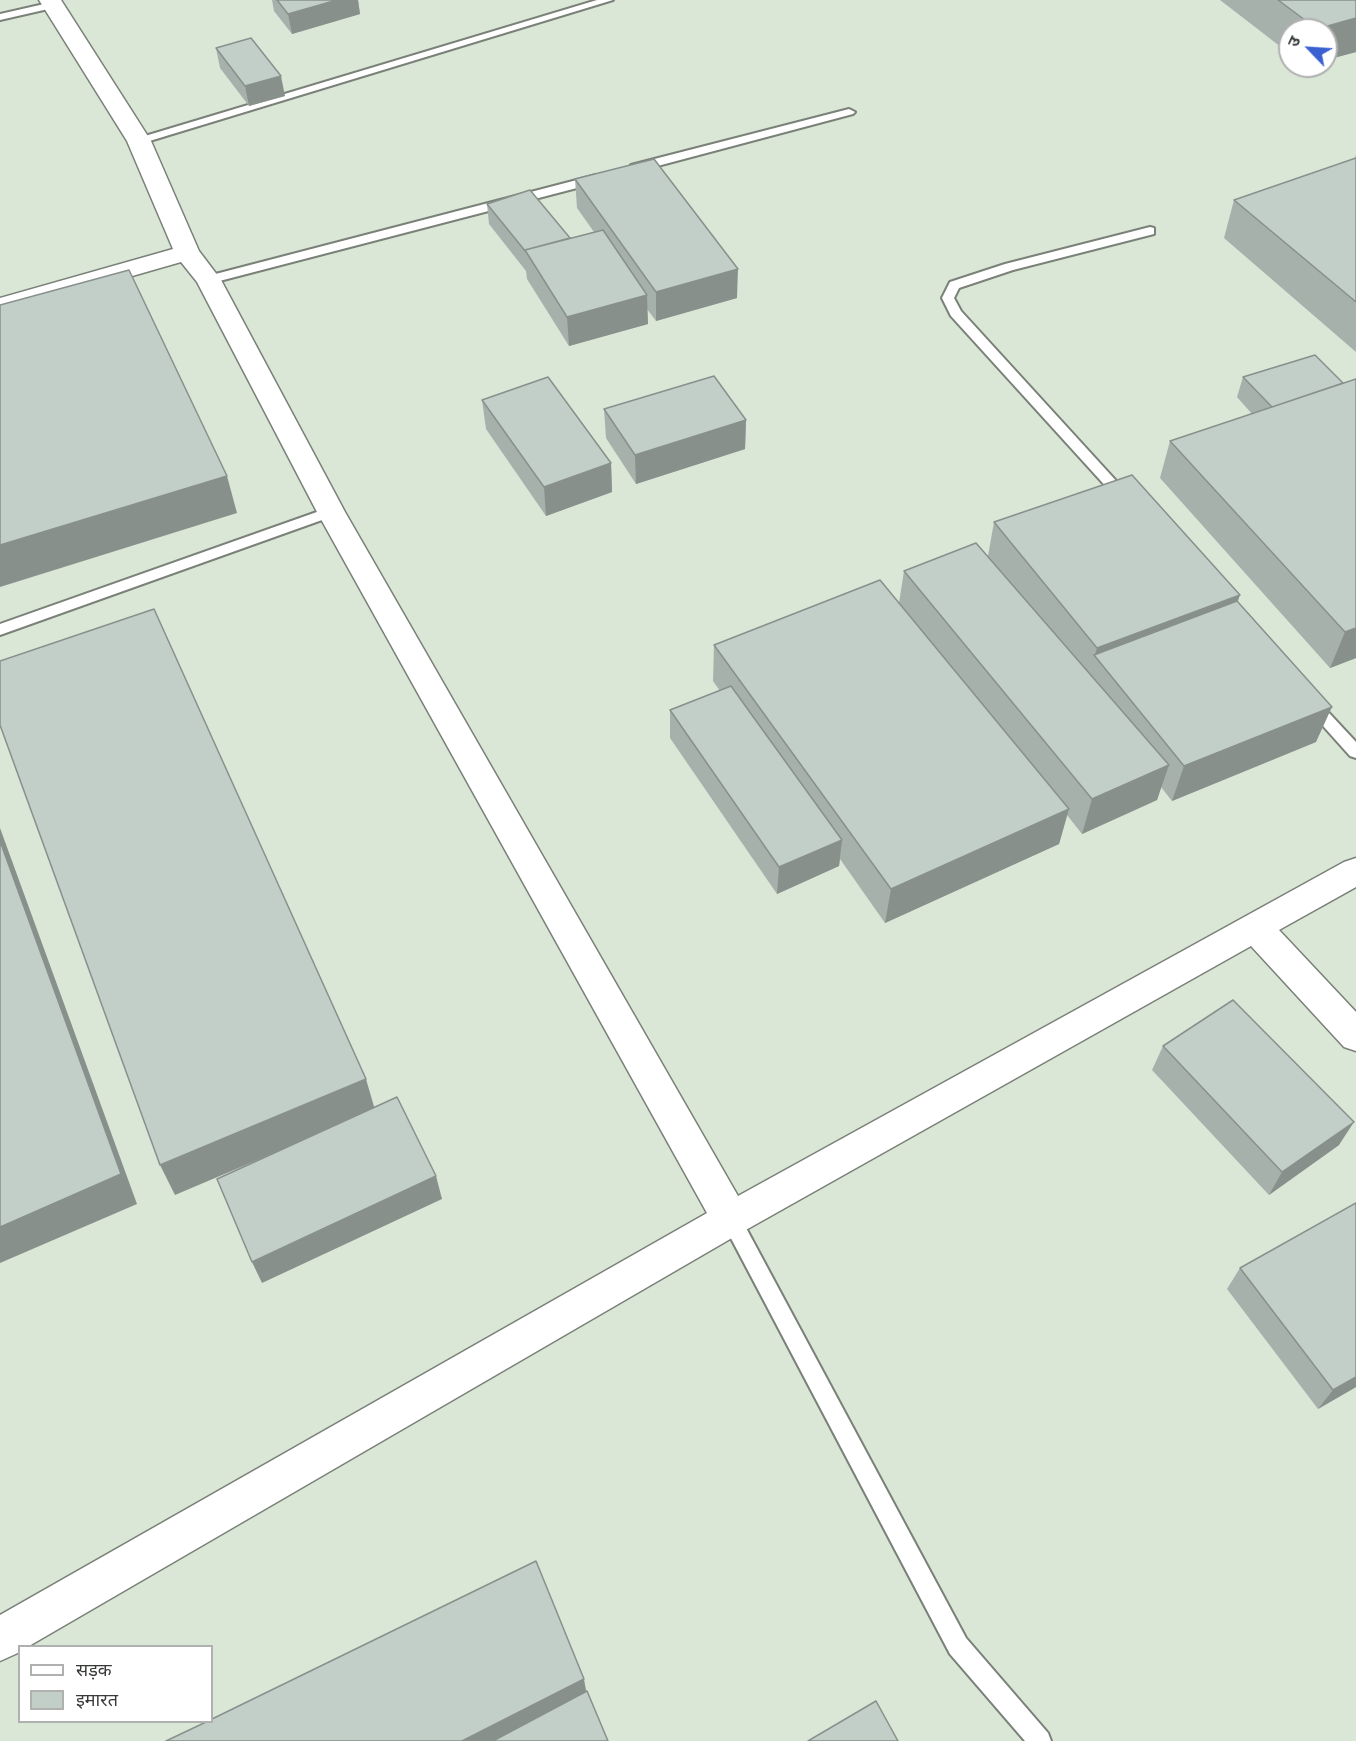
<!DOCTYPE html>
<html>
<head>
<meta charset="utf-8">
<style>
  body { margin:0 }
  #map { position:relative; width:1356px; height:1741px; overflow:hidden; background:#e7eee5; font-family:Manrope,"Noto Sans Devanagari",sans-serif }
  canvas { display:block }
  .legend { position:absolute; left:18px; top:1645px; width:195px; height:78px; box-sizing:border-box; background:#fff; border:2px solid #afb0af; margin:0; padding:8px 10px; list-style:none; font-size:18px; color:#373a37 }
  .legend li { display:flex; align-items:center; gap:12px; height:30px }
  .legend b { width:30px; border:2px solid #afb0af }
  .north { position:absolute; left:1278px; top:18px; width:60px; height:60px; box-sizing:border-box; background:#fff; border:2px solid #afb0af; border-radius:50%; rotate:295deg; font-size:16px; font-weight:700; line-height:24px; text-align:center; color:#373a37 }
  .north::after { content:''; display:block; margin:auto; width:21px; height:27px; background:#3a60d1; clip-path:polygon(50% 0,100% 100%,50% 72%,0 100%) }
</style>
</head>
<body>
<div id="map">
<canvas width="1356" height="1741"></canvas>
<ul class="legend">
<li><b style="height:8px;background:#fff"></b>सड़क</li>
<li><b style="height:16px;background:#c2cec8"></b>इमारत</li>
</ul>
<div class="north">उ</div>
</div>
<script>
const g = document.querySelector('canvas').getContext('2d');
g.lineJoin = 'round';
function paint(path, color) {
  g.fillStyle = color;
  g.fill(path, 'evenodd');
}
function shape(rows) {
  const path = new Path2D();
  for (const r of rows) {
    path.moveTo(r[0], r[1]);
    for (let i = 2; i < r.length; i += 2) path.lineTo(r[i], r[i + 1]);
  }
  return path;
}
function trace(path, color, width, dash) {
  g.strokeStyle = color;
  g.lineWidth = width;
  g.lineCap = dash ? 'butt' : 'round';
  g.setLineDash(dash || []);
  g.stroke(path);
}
paint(shape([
  [0,0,1356,0,1356,1741,0,1741],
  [1290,30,1326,30,1326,66,1290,66],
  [20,1646,212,1646,212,1722,20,1722]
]), '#dae6d6');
const lane = shape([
  [597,0,613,0,143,143,135,143,133,141,135,139,597,0],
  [53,2,58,5,57,7,0,20,0,14,53,2],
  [849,109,855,112,853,114,635,172,629,168,631,165,849,109],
  [596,175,602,179,600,182,208,284,202,280,204,277,596,175],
  [1150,227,1154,228,1154,234,1013,270,959,288,954,298,961,311,1130,496,1132,499,1130,502,1125,504,1120,502,951,316,942,298,950,282,1005,264,1150,227],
  [331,507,338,512,336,515,0,635,0,624,331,507],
  [1312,698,1317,700,1356,742,1356,758,1350,756,1307,708,1304,704,1307,700,1312,698],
  [731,1210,738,1213,966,1638,1048,1733,1051,1741,1025,1741,950,1654,724,1225,722,1219,724,1213,731,1210]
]);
const street = shape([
  [39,0,61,0,151,141,199,251,221,280,345,512,738,1196,1344,862,1356,858,1356,887,1279,930,1356,1012,1356,1051,1344,1047,1251,946,744,1231,29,1646,20,1646,20,1652,0,1661,0,1615,707,1213,317,512,197,282,181,262,0,314,0,298,173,249,127,141,39,0]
]);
trace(lane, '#7a8178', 4);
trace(street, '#7a8178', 3);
paint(lane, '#fff');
paint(street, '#fff');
paint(shape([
  [272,0,358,0,360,14,292,34,274,11],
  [1220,0,1356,0,1356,52,1326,60,1326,30,1290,30,1290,54],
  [216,48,285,96,249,106,220,68],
  [1356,155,1356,352,1224,238,1234,200,1355,158],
  [575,179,737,298,656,321,647,309,648,324,569,346,527,279,526,271,489,224,487,204,570,238,594,232,577,208],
  [1315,355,1356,658,1330,668,1160,478,1170,441,1252,414,1237,397,1243,377],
  [482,400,611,463,612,492,546,516,486,429],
  [604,409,746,420,745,449,636,484,606,438],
  [994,522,1237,602,1316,742,1172,801,1161,787,1157,800,1082,834,1067,815,1059,844,885,923,840,859,839,866,777,894,670,738,670,710,720,691,713,681,714,645,899,603,904,571,988,556],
  [1163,1046,1339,1145,1269,1195,1152,1070],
  [1356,1203,1356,1387,1318,1409,1227,1289,1240,1268]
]), '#a7b1ac');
paint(shape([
  [337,0,358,0,360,14,292,34,288,14],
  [1356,18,1356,52,1326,60,1326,30,1316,30,1317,29],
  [281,76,285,96,249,106,245,86],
  [738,269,737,298,656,321,656,292],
  [647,295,648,324,569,346,567,317],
  [746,420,745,449,636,484,635,455],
  [611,463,612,492,546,516,544,487],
  [227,476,237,513,0,587,0,545],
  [1240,595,1227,631,1095,655,1097,648],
  [1356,628,1356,658,1330,668,1345,632],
  [1332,707,1316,742,1172,801,1184,766],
  [1169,765,1157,800,1082,834,1092,799],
  [1069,809,1059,844,885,923,891,889],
  [0,828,137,1204,0,1263],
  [842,840,839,866,777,894,779,867],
  [366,1079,375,1110,175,1195,160,1165],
  [1354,1122,1339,1145,1269,1195,1282,1172],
  [436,1176,442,1199,262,1283,252,1262],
  [1356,1377,1356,1387,1318,1409,1333,1390],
  [584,1679,587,1696,499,1741,462,1741]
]), '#88908c');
const building = shape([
  [277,0,337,0,288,14,277,0],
  [1278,0,1356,0,1356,18,1317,29,1278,0],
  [251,38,281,76,245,86,216,48,251,38],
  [1356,158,1356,302,1234,200,1356,158],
  [654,159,738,269,656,292,575,179,654,159],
  [530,190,570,238,525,250,526,252,487,204,530,190],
  [603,230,647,295,567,317,525,250,603,230],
  [129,270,227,476,0,545,0,305,129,270],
  [1315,355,1343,383,1272,407,1243,377,1315,355],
  [714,376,746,420,635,455,604,409,714,376],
  [548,377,611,463,544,487,482,400,548,377],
  [1356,379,1356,628,1345,632,1170,441,1356,379],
  [1132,475,1240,595,1097,648,994,522,1132,475],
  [976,543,1169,765,1092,799,904,571,976,543],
  [880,580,1069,809,891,889,714,645,880,580],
  [1237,601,1332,707,1184,766,1094,655,1237,601],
  [154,609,366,1079,160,1165,0,725,0,661,154,609],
  [731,686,842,840,779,867,670,710,731,686],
  [0,841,121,1174,0,1227,0,841],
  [1233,1000,1354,1122,1282,1172,1163,1046,1233,1000],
  [397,1097,436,1176,252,1262,217,1179,397,1097],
  [1356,1203,1356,1377,1333,1390,1240,1268,1356,1203],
  [536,1561,584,1679,462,1741,166,1741,206,1722,212,1722,212,1719,536,1561],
  [587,1691,608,1741,493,1741,587,1691],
  [876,1701,898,1741,808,1741,876,1701]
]);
paint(building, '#c2cec8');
trace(building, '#88908c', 1.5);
</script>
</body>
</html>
